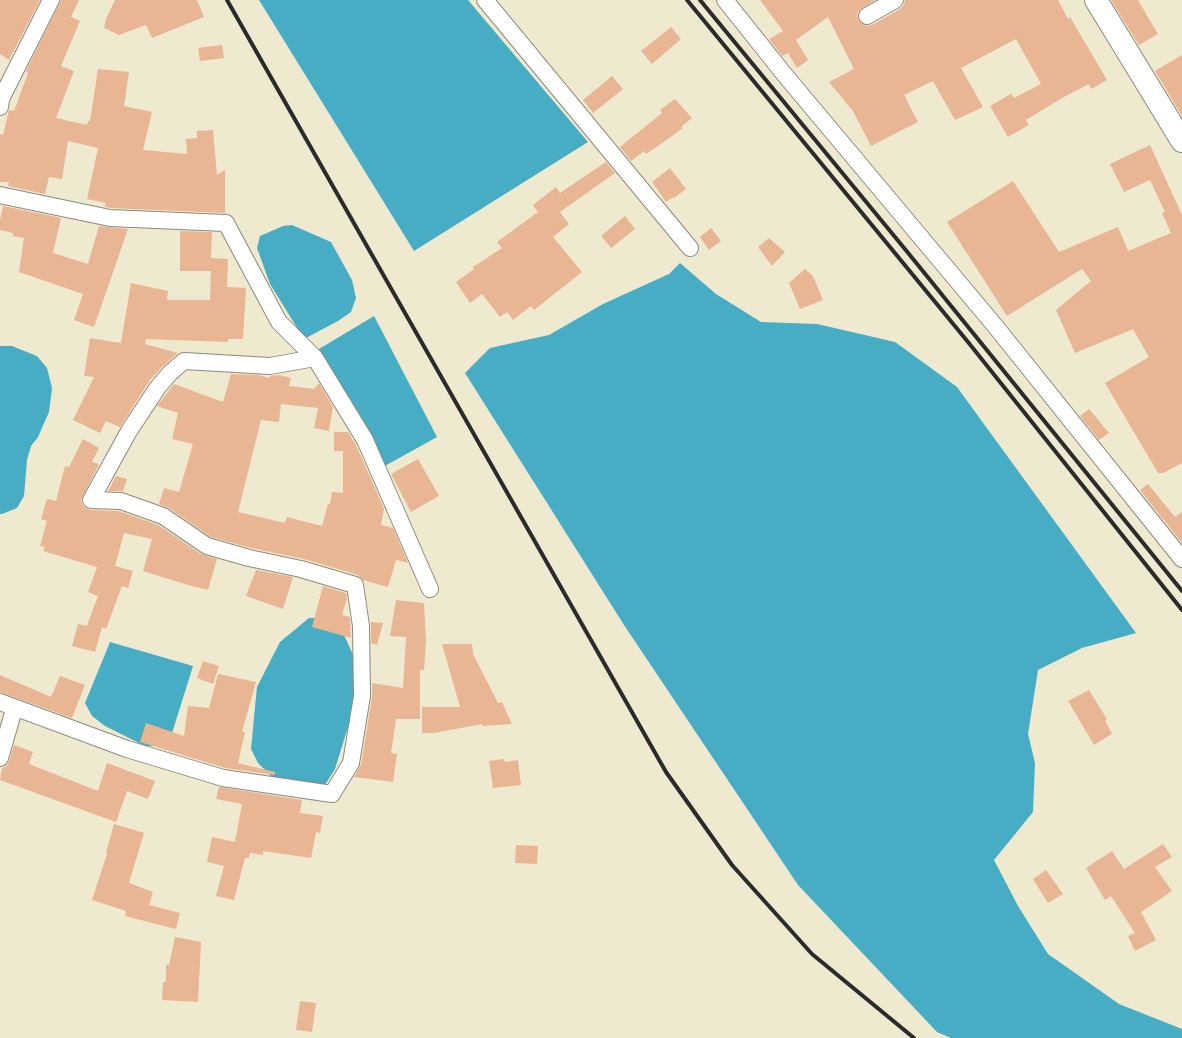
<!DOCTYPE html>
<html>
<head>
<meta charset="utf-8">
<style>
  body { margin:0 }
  canvas { display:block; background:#efe9cf }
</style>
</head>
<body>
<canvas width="1182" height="1038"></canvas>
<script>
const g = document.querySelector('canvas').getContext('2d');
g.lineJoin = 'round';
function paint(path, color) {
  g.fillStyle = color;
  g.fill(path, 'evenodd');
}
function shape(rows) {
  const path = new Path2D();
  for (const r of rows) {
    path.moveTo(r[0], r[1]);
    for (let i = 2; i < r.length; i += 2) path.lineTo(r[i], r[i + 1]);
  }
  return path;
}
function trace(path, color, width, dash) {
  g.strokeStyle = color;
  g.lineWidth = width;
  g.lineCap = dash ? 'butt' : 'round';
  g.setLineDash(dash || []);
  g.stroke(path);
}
paint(shape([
  [259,0,468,0,588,142,414,251],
  [292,225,331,242,352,280,356,298,351,312,338,321,304,339,270,284,257,248,260,236,283,226],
  [680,263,716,294,761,322,817,324,895,342,957,387,1136,633,1082,648,1038,670,1028,734,1035,763,1033,812,994,860,1018,906,1048,954,1119,1004,1182,1029,1182,1038,951,1038,937,1032,798,885,624,625,465,373,490,348,549,335,603,304,669,274],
  [374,316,437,437,383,467,314,352],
  [0,346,12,346,37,356,47,368,52,388,49,412,38,437,31,446,27,460,24,496,17,508,2,514,0,514],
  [309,618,327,618,345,637,354,657,356,682,352,714,335,769,323,788,291,779,272,777,258,763,251,749,257,687,280,642],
  [110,642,193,666,168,746,145,746,105,726,92,716,85,703]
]), '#46adc5');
paint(shape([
  [0,0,40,0,9,60,0,54],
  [61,0,79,0,71,17,80,21,61,66,74,71,56,118,87,125,88,121,90,121,98,69,129,72,124,106,152,112,143,150,187,154,186,139,197,138,197,131,213,130,217,175,225,170,225,213,111,208,105,207,106,203,87,199,98,148,68,141,62,179,49,177,45,194,8,186,9,182,0,182,0,134,3,135,9,110,14,111,28,73,26,71],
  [115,0,197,0,204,17,152,38,146,25,119,35,104,28,106,19],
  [760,0,875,0,858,11,857,16,859,21,866,26,872,25,900,9,904,5,905,0,1058,0,1068,19,1070,17,1107,80,1091,89,1089,84,1062,98,1026,120,1029,125,1008,137,990,106,1011,94,1014,98,1041,84,1016,39,961,68,983,107,955,120,933,81,904,95,918,122,871,146,853,111,829,82,854,69,828,17,796,40,808,60,797,68,788,53,782,56,769,39,783,31],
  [1111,0,1138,0,1158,34,1139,45],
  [671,27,681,39,652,64,641,51],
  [222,45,224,58,200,61,198,48],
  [1182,55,1182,116,1155,71],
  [612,76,623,89,593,113,583,100],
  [675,99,692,118,681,127,683,128,665,141,646,154,644,151,631,161,620,147,662,113,660,110],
  [1150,145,1182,215,1182,463,1163,473,1158,473,1105,383,1149,357,1133,329,1075,353,1056,310,1091,281,1082,269,1007,316,947,222,1013,181,1059,252,1118,227,1128,251,1171,233,1162,213,1165,212,1150,180,1124,192,1110,164],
  [606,162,615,173,560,212,569,224,553,237,582,272,534,310,531,306,513,320,507,312,500,317,482,294,470,303,456,282,474,269,473,267,502,248,497,242,538,212,533,205,556,187,560,193],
  [670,168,686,189,674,198,673,197,666,202,652,182],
  [3,206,61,218,53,253,88,264,99,226,128,229,94,327,74,320,83,294,19,272,24,238,13,236,13,233,0,230,0,220],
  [625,216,635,229,611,248,601,236],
  [711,228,721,241,709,250,700,237],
  [180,231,212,232,211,258,228,259,227,287,246,288,243,339,228,339,228,342,146,339,145,344,178,353,163,366,150,380,120,427,106,421,100,433,73,420,94,377,84,376,90,338,121,343,131,283,168,291,167,300,210,300,211,271,180,271],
  [769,238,785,252,772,266,758,247],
  [805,269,813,276,823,300,800,309,789,283],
  [231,374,258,375,269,378,270,376,279,375,291,378,289,386,314,389,319,383,333,407,329,431,314,428,318,408,281,404,279,422,261,420,238,512,285,523,287,517,322,526,328,504,330,504,332,492,343,493,343,451,334,451,334,432,348,432,356,445,384,509,381,525,393,528,408,563,396,560,388,587,363,580,358,575,304,559,251,548,211,537,169,508,159,504,164,488,179,492,193,444,172,439,178,413,157,406,174,384,223,402],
  [1089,409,1109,433,1099,440,1080,416],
  [83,439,99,448,92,462,99,464,81,500,82,504,85,508,91,510,119,511,158,525,201,554,217,559,208,590,188,585,143,571,152,539,124,533,115,566,133,571,128,588,122,586,106,629,102,627,95,652,72,646,78,624,87,626,98,596,88,592,97,567,43,551,45,547,40,546,47,521,41,519,47,499,56,501,65,466,69,467],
  [418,459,439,496,411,512,391,474],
  [116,476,127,479,123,491,108,491],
  [1148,484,1175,517,1182,512,1182,543,1140,490],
  [256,570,293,577,283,609,246,596],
  [323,586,346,593,347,599,342,615,350,617,351,638,312,627],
  [396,600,424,603,426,641,424,670,420,670,420,719,396,719,391,753,397,754,393,782,354,777,361,765,372,697,372,683,403,688,406,637,390,636],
  [371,622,383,623,377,645,371,643],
  [442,644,472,644,473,654,498,703,502,702,512,724,483,726,482,724,434,733,422,733,422,707,460,707],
  [203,661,219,666,213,684,197,678],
  [218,674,256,682,242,732,245,732,238,763,275,772,275,775,225,768,140,742,146,723,184,736,188,706,209,708],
  [0,675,51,697,60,676,85,685,72,718,0,692],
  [1089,690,1107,719,1105,720,1112,734,1094,745,1068,701],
  [14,745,33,752,29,764,98,791,107,763,155,781,148,799,127,791,116,822,0,780,2,768,7,766,9,761],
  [504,759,505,762,518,760,521,785,493,788,489,761],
  [219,787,302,800,300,813,323,816,320,833,316,832,311,858,263,851,263,855,250,853,249,858,245,858,234,900,216,896,224,866,207,862,212,837,235,842,242,804,216,799],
  [114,824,144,833,129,883,153,892,149,905,180,913,176,929,125,916,126,911,92,900,107,854,106,853],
  [1163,844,1172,857,1155,867,1172,891,1141,912,1156,940,1135,951,1128,936,1135,933,1111,896,1105,900,1086,868,1112,851,1124,869],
  [516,845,538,846,537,864,515,863],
  [1046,870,1063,894,1048,903,1033,879],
  [175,937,201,942,198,1002,162,1000,163,982,166,982,166,965,169,965],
  [300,1001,316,1003,312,1032,296,1030]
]), '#e8b693');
const street = shape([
  [485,0,690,248],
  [725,0,784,74,996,327,1182,559],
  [867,16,895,0],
  [0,107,1,99,51,0],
  [0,195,110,218,226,223,279,322,315,358,365,440,430,589],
  [0,702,127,749,223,778,332,794,351,763,362,696,361,626,355,585,301,569,249,558,207,546,163,516,121,501,91,500,129,431,158,387,170,373,184,361,270,366,315,358],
  [0,758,13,713,13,707]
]);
const secondary = shape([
  [1096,0,1182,141]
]);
trace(street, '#8d8a7d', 18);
trace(secondary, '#8d8a7d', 24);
trace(street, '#fff', 16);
trace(secondary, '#fff', 22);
trace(shape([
  [227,0,666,772,732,865,812,954,914,1038],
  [687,0,968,342,1182,610],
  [700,0,909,254,1182,591]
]), '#2b2b2b', 4);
</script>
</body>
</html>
